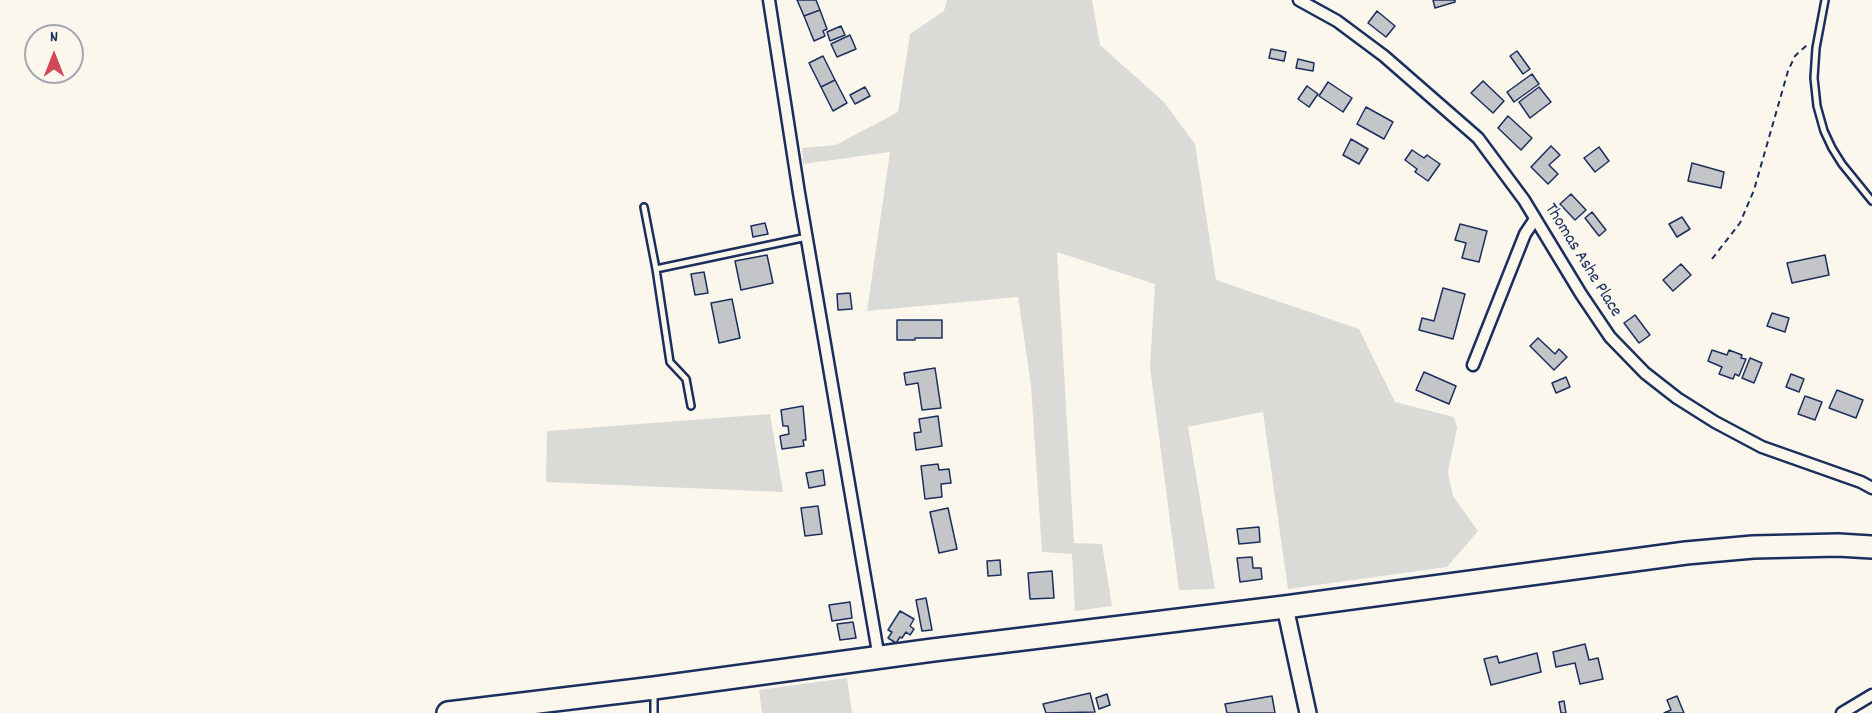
<!DOCTYPE html>
<html>
<head>
<meta charset="utf-8">
<style>
  body { margin:0 }
  #map { position:relative; width:1872px; height:713px; overflow:hidden; background:#fbf7ec; font-family:Dekko,sans-serif }
  canvas { display:block }
  .north { position:absolute; left:24px; top:24px; width:60px; height:60px; box-sizing:border-box; background:#fbf7ec; border:2px solid #a1a7b3; border-radius:50%; rotate:0deg; font-size:16px; font-weight:700; line-height:24px; text-align:center; color:#1b2f5e }
  .north::after { content:''; display:block; margin:auto; width:21px; height:27px; background:#d1495b; clip-path:polygon(50% 0,100% 100%,50% 72%,0 100%) }
</style>
</head>
<body>
<div id="map">
<canvas width="1872" height="713"></canvas>
<div class="north">N</div>
</div>
<script>
const g = document.querySelector('canvas').getContext('2d');
g.lineJoin = 'round';
function paint(path, color) {
  g.fillStyle = color;
  g.fill(path, 'evenodd');
}
function shape(rows) {
  const path = new Path2D();
  for (const r of rows) {
    path.moveTo(r[0], r[1]);
    for (let i = 2; i < r.length; i += 2) path.lineTo(r[i], r[i + 1]);
  }
  return path;
}
function trace(path, color, width, dash) {
  g.strokeStyle = color;
  g.lineWidth = width;
  g.lineCap = dash ? 'butt' : 'round';
  g.setLineDash(dash || []);
  g.stroke(path);
}
function write(font, color, halo, rows, align = 'center') {
  g.font = font + ' Dekko,sans-serif';
  g.lineWidth = 4.5;
  g.setLineDash([]);
  g.textBaseline = 'middle';
  g.strokeStyle = halo;
  g.fillStyle = color;
  for (const [text, x, y, turn = 0] of rows) {
    g.save();
    g.translate(x, y);
    g.rotate((+turn || 0) * Math.PI / 180);
    g.textAlign = isNaN(turn) ? turn : align;
    if (halo) g.strokeText(text, 0, 0);
    g.fillText(text, 0, 0);
    g.restore();
  }
}
paint(shape([
  [947,0,1092,0,1100,45,1164,102,1195,144,1216,280,1359,329,1395,402,1454,417,1457,428,1448,472,1453,496,1478,531,1447,567,1288,589,1263,412,1188,427,1215,589,1179,590,1150,367,1155,284,1057,252,1074,543,1102,544,1112,606,1075,611,1072,554,1042,552,1031,385,1018,297,867,311,890,152,803,164,802,148,836,145,898,112,910,34,944,11],
  [770,414,783,492,546,482,547,431],
  [847,678,852,713,762,713,759,690]
]), '#dadad7');
const building = shape([
  [797,0,816,0,820,10,804,16,797,0],
  [1433,0,1455,0,1455,2,1435,8,1433,0],
  [820,10,827,29,823,31,825,36,814,41,804,16,820,10],
  [1377,11,1395,26,1386,37,1368,23,1377,11],
  [841,26,845,35,830,41,827,32,841,26],
  [850,35,856,49,837,57,831,44,850,35],
  [1271,49,1286,52,1284,61,1269,58,1271,49],
  [1517,51,1530,69,1523,74,1510,56,1517,51],
  [823,56,835,80,821,87,809,63,823,56],
  [1298,59,1314,63,1313,71,1296,68,1298,59],
  [1532,74,1539,84,1514,102,1507,92,1532,74],
  [835,80,847,103,833,111,821,87,835,80],
  [1483,81,1504,101,1493,113,1471,93,1483,81],
  [1328,82,1352,98,1343,112,1319,96,1328,82],
  [1307,86,1318,94,1309,107,1298,99,1307,86],
  [865,87,870,96,855,104,850,95,865,87],
  [1539,87,1551,102,1530,118,1519,102,1539,87],
  [1366,107,1393,122,1384,139,1357,124,1366,107],
  [1508,116,1532,138,1521,150,1498,128,1508,116],
  [1351,139,1368,149,1359,164,1343,155,1351,139],
  [1551,146,1560,155,1549,165,1558,174,1548,184,1531,167,1551,146],
  [1599,147,1609,161,1595,172,1584,158,1599,147],
  [1412,150,1424,158,1427,155,1440,164,1428,181,1415,172,1417,169,1405,160,1412,150],
  [1692,163,1724,172,1721,188,1688,181,1692,163],
  [1571,194,1586,210,1575,220,1560,204,1571,194],
  [1592,212,1606,230,1599,236,1585,218,1592,212],
  [1682,217,1690,229,1677,237,1669,224,1682,217],
  [765,223,768,234,753,237,751,226,765,223],
  [1460,224,1487,231,1479,262,1462,258,1466,243,1455,240,1460,224],
  [767,255,773,283,741,290,735,261,767,255],
  [1825,255,1829,275,1792,283,1787,263,1825,255],
  [1681,264,1691,275,1673,291,1663,280,1681,264],
  [704,272,708,293,695,295,691,274,704,272],
  [1443,288,1465,294,1453,339,1419,330,1422,318,1434,321,1443,288],
  [850,293,852,309,838,310,837,294,850,293],
  [732,299,740,338,719,343,711,303,732,299],
  [1772,313,1789,318,1785,332,1767,326,1772,313],
  [1635,315,1650,335,1639,343,1624,323,1635,315],
  [897,320,942,320,942,338,915,338,915,340,897,340,897,320],
  [1538,338,1555,354,1559,349,1567,357,1554,370,1530,346,1538,338],
  [1712,350,1727,355,1729,350,1742,355,1741,358,1746,359,1739,376,1735,374,1733,379,1719,374,1722,367,1708,361,1712,350],
  [1750,358,1762,363,1754,383,1742,378,1750,358],
  [935,368,941,408,922,410,918,383,906,385,904,373,935,368],
  [1424,372,1456,386,1449,404,1416,390,1424,372],
  [1791,374,1804,379,1799,392,1786,387,1791,374],
  [1566,377,1570,387,1556,393,1552,383,1566,377],
  [1837,390,1863,400,1856,418,1829,408,1837,390],
  [1805,396,1822,402,1815,420,1798,414,1805,396],
  [803,406,806,440,803,440,804,446,782,449,780,436,789,434,788,426,783,426,781,410,803,406],
  [938,416,942,446,916,450,914,433,921,432,919,419,938,416],
  [938,464,939,470,949,469,951,483,941,484,942,497,925,499,921,466,938,464],
  [823,470,825,485,809,488,806,473,823,470],
  [818,506,822,534,805,536,801,508,818,506],
  [948,508,957,549,939,553,930,512,948,508],
  [1259,527,1260,542,1239,544,1237,529,1259,527],
  [1252,557,1253,568,1261,568,1262,579,1240,582,1237,558,1252,557],
  [1000,560,1001,575,988,576,987,561,1000,560],
  [1052,571,1054,598,1030,599,1028,573,1052,571],
  [926,598,932,630,922,631,916,600,926,598],
  [850,602,852,618,832,621,829,605,850,602],
  [900,611,914,619,910,626,914,629,910,635,906,632,902,638,900,637,896,643,888,638,892,632,888,630,900,611],
  [853,622,856,638,840,640,837,624,853,622],
  [1585,644,1589,660,1598,658,1603,679,1580,684,1575,663,1556,667,1553,652,1585,644],
  [1537,653,1541,672,1491,685,1484,659,1497,656,1499,663,1537,653],
  [1090,693,1095,712,1046,713,1043,704,1090,693],
  [1107,694,1110,705,1099,709,1096,698,1107,694],
  [1272,696,1275,713,1227,713,1225,704,1272,696],
  [1677,696,1684,713,1664,713,1671,710,1667,700,1677,696],
  [1564,701,1566,713,1561,713,1559,702,1564,701]
]);
paint(building, '#c3c5c9');
trace(building, '#1b2f5e', 1.5);
const lane = shape([
  [1825,0,1816,48,1814,78,1817,106,1824,131,1832,148,1842,164,1872,201],
  [644,207,656,269,670,362,686,379,691,406],
  [656,269,807,237],
  [654,713,654,693]
]);
const street = shape([
  [769,0,799,193,879,658],
  [1299,0,1337,21,1384,56,1478,138,1524,200,1581,294,1610,337,1645,373,1677,398,1715,422,1762,447,1861,482,1872,488],
  [1473,365,1525,234,1535,219],
  [1842,713,1872,695]
]);
const secondary = shape([
  [1285,607,1308,713]
]);
const highway = shape([
  [448,713,654,688,933,650,1285,607,1686,553,1753,547,1838,545,1872,547]
]);
trace(lane, '#1b2f5e', 10);
trace(street, '#1b2f5e', 15);
trace(secondary, '#1b2f5e', 20);
trace(highway, '#1b2f5e', 26);
trace(shape([
  [1712,259,1740,223,1754,190,1788,71,1795,56,1807,45]
]), '#1b2f5e', 2, [6, 4.5]);
trace(lane, '#fbf7ec', 5);
trace(street, '#fbf7ec', 10);
trace(secondary, '#fbf7ec', 15);
trace(highway, '#fbf7ec', 21);
write('18px', '#1b2f5e', '#fbf7ec', [
  ["Thomas Ashe Place",1582,261,58]
]);
</script>
</body>
</html>
